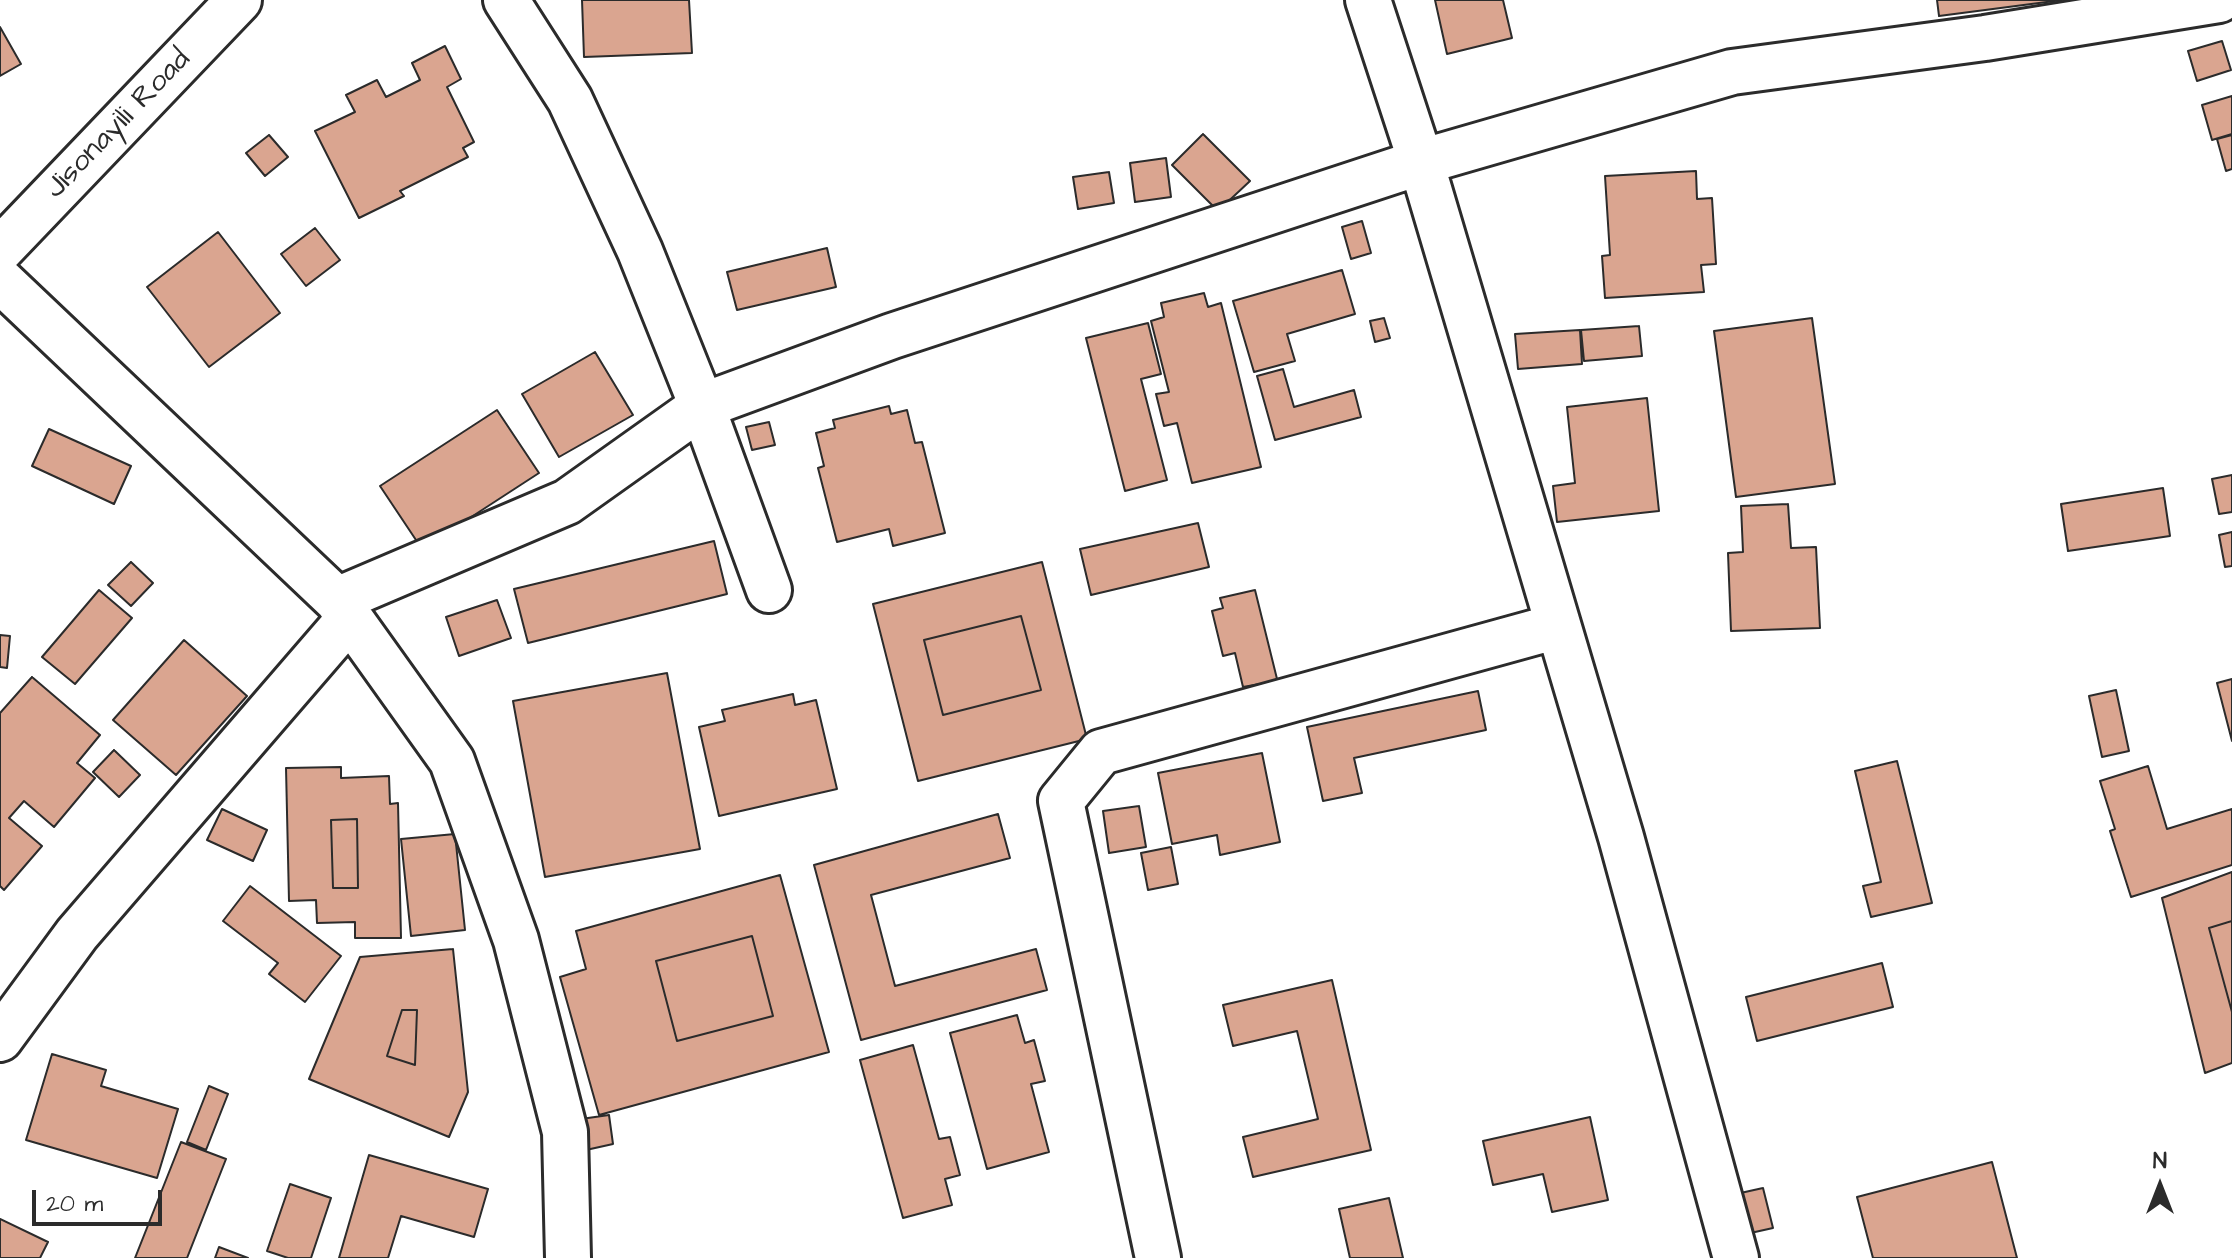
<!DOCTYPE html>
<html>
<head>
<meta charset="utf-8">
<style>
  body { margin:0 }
  #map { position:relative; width:2232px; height:1258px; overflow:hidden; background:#fff; font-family:"Architects Daughter",sans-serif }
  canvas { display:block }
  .north { position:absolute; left:2120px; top:1146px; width:80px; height:80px; -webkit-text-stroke:6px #fff; paint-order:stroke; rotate:0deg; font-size:22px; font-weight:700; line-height:32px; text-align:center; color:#2b2b2b }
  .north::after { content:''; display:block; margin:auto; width:28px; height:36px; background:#2b2b2b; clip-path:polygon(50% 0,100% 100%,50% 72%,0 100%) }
  .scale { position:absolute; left:32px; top:1190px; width:130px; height:36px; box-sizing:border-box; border:4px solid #2b2b2b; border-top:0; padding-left:10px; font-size:24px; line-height:28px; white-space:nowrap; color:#2b2b2b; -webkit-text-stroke:6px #fff; paint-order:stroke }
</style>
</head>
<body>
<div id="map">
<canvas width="2232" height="1258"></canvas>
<div class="north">N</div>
<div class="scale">20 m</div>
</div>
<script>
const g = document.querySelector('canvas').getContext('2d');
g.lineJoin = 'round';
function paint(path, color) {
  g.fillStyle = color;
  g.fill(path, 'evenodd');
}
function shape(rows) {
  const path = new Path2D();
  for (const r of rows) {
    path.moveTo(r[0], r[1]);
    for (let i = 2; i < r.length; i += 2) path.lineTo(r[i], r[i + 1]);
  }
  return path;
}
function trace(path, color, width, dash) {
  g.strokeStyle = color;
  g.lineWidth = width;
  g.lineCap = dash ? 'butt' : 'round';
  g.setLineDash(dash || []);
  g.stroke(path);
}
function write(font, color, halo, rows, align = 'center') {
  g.font = font + ' "Architects Daughter",sans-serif';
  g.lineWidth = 7;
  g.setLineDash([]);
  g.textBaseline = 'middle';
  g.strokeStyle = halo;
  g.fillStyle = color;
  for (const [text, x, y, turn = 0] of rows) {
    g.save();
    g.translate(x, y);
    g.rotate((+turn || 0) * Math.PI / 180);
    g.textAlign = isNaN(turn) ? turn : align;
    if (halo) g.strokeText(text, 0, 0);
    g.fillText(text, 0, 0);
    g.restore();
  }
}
const building = shape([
  [582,0,689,0,692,53,584,57,582,0],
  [1435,0,1503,0,1512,38,1447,54,1435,0],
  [1937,0,2062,0,1939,16,1937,0],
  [0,27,21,64,0,76,0,27],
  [2222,41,2231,70,2197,81,2188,51,2222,41],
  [445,46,461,79,447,87,474,142,463,148,468,157,400,191,404,196,359,218,315,131,355,112,346,95,377,80,386,97,420,80,412,63,445,46],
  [2232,96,2232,134,2212,140,2202,105,2232,96],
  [1203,134,1250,181,1218,211,1172,165,1203,134],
  [269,135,288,157,265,176,246,153,269,135],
  [2232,135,2232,169,2226,171,2217,139,2232,135],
  [1166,158,1171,197,1135,202,1130,163,1166,158],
  [1696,171,1697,199,1712,198,1716,264,1701,265,1704,292,1605,298,1602,256,1610,255,1605,176,1696,171],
  [1109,172,1114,203,1078,209,1073,177,1109,172],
  [1362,221,1371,253,1351,259,1342,227,1362,221],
  [315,228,340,260,306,286,281,254,315,228],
  [218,232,280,313,209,367,147,287,218,232],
  [827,248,836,287,737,310,727,272,827,248],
  [1342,270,1355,314,1287,334,1295,361,1254,372,1233,301,1342,270],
  [1204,293,1208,307,1221,303,1261,467,1192,483,1177,423,1164,426,1156,394,1169,392,1151,321,1164,317,1161,303,1204,293],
  [1384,318,1390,338,1375,342,1370,321,1384,318],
  [1812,318,1835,484,1736,497,1714,331,1812,318],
  [1148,323,1161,374,1141,379,1167,480,1125,491,1086,338,1148,323],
  [1639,326,1642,356,1584,361,1581,330,1639,326],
  [1580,330,1582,364,1518,369,1515,334,1580,330],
  [595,352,633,415,559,457,522,394,595,352],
  [1283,369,1294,407,1354,390,1361,417,1275,440,1257,376,1283,369],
  [1647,398,1659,511,1557,522,1553,486,1575,483,1567,407,1647,398],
  [889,406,891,414,907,410,915,443,922,442,945,533,893,546,889,529,837,542,818,468,824,466,816,433,835,428,833,420,889,406],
  [497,410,539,473,422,549,380,486,497,410],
  [769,422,775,445,752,450,746,427,769,422],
  [49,429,131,466,114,504,32,466,49,429],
  [2232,475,2232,512,2219,514,2212,479,2232,475],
  [2163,488,2170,536,2068,551,2061,504,2163,488],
  [1788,504,1791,548,1816,547,1820,628,1731,631,1728,553,1743,552,1741,506,1788,504],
  [1198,523,1209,567,1091,595,1080,549,1198,523],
  [2232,532,2232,566,2225,567,2219,535,2232,532],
  [714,541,727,594,528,643,514,589,714,541],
  [131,562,153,583,131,606,108,585,131,562],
  [1042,562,1087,739,918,781,873,604,1042,562],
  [1021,616,1041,690,943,715,924,640,1021,616],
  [99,590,132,618,75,684,42,657,99,590],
  [1255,590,1280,691,1262,696,1260,684,1243,687,1235,653,1223,656,1212,611,1223,608,1220,598,1255,590],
  [497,600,511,638,459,656,446,617,497,600],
  [1021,616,1041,690,943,715,924,640,1021,616],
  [0,635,10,636,7,668,0,667,0,635],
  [184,640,247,696,176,775,113,720,184,640],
  [667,673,700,849,545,877,513,701,667,673],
  [32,677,100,735,77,763,95,778,54,827,24,801,9,818,42,846,4,890,0,886,0,713,32,677],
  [2232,679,2232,741,2217,683,2232,679],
  [2116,690,2129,751,2102,757,2089,696,2116,690],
  [1478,691,1486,730,1354,758,1362,793,1323,801,1307,727,1478,691],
  [793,694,795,705,816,700,837,789,719,816,699,727,725,721,722,710,793,694],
  [114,750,140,775,119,797,93,772,114,750],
  [1262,753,1280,842,1220,855,1217,835,1172,844,1158,773,1262,753],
  [1897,761,1932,903,1871,917,1863,886,1881,882,1855,771,1897,761],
  [2148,766,2167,829,2232,809,2232,865,2131,897,2110,831,2115,829,2100,781,2148,766],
  [341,767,341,778,389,776,390,804,398,803,401,938,355,938,355,922,317,923,316,900,289,901,286,768,341,767],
  [357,819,358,888,333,888,331,820,357,819],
  [1139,806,1146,847,1109,853,1103,811,1139,806],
  [222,809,267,830,253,861,207,840,222,809],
  [998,814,1010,858,871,895,895,986,1036,949,1047,990,861,1040,814,865,998,814],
  [357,819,358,888,333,888,331,820,357,819],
  [455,834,465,930,411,936,401,839,455,834],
  [1171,847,1178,884,1148,890,1141,853,1171,847],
  [2232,872,2232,921,2209,928,2232,1012,2232,1063,2205,1073,2162,898,2232,872],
  [780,875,829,1052,599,1115,560,977,586,969,576,931,780,875],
  [752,936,773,1016,677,1041,656,961,752,936],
  [250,886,341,956,305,1002,269,974,278,963,223,921,250,886],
  [2232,921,2232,1012,2209,928,2232,921],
  [752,936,773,1016,677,1041,656,961,752,936],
  [453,949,468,1092,449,1137,309,1079,360,957,453,949],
  [402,1010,417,1010,415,1065,387,1056,402,1010],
  [1882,963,1893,1007,1757,1041,1746,997,1882,963],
  [1332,980,1371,1150,1253,1177,1243,1137,1318,1119,1297,1031,1233,1046,1223,1005,1332,980],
  [402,1010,417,1010,415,1065,387,1056,402,1010],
  [1017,1015,1025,1043,1034,1040,1045,1081,1031,1084,1049,1152,987,1169,950,1033,1017,1015],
  [913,1045,939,1139,950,1137,960,1175,945,1179,952,1205,903,1218,860,1060,913,1045],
  [52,1054,106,1070,101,1086,178,1109,157,1178,26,1140,52,1054],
  [209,1086,228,1094,206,1150,187,1142,209,1086],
  [609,1115,613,1144,586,1150,581,1119,609,1115],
  [1590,1117,1608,1200,1552,1212,1543,1174,1493,1185,1483,1141,1590,1117],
  [181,1142,226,1159,187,1258,135,1258,181,1142],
  [369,1155,488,1189,474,1237,401,1216,388,1258,339,1258,369,1155],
  [1992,1162,2017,1258,1873,1258,1857,1197,1992,1162],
  [290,1184,331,1198,311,1258,288,1258,267,1251,290,1184],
  [1763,1188,1773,1228,1746,1234,1736,1194,1763,1188],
  [1389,1198,1403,1258,1350,1258,1339,1209,1389,1198],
  [0,1219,48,1242,40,1258,0,1258,0,1219],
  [219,1247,248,1258,215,1258,219,1247]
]);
paint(building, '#daa590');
trace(building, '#2b2b2b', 2);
const minor = shape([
  [506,0,570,100,640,251,702,406,769,590],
  [1368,0,1421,162,1621,837,1736,1258],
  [0,250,239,0],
  [0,280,337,600,452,761,516,940,565,1132,568,1258],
  [337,600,567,502,702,406,892,336,1421,162,1732,72,1985,38,2219,0],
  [0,1039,77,934,348,620],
  [1158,1258,1061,801,1101,752,1558,626]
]);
trace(minor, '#2b2b2b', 50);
trace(minor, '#fff', 44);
write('30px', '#2b2b2b', '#fff', [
  ["Jisonayili Road",119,125,-46]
]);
</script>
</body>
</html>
